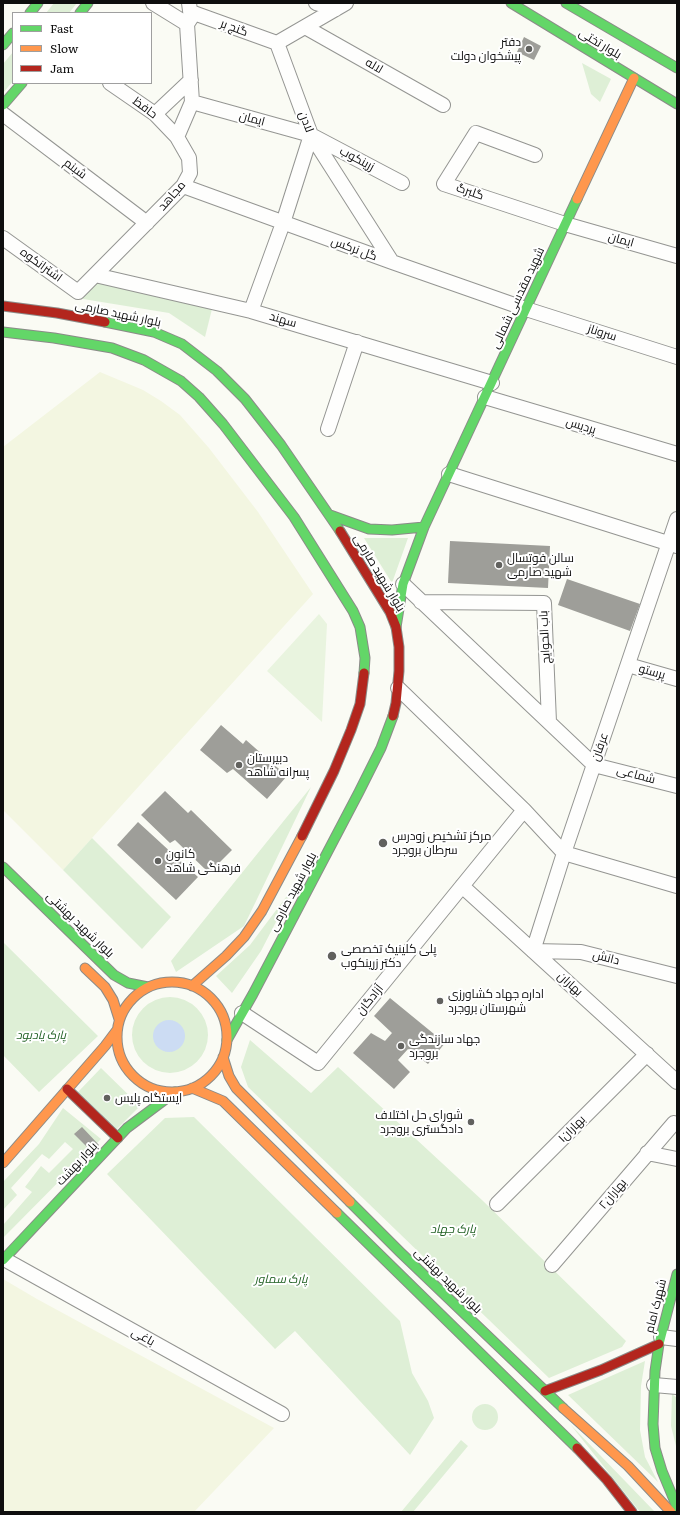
<!DOCTYPE html>
<html>
<head>
<meta charset="utf-8">
<style>
  body { margin:0 }
  #map { position:relative; width:680px; height:1515px; overflow:hidden; background:#fafbf4; font-family:Literata,serif }
  canvas { display:block }
  .frame { position:absolute; inset:0; border:4px solid #0e0e0e; pointer-events:none }
  .legend { position:absolute; left:12px; top:12px; width:140px; height:72px; box-sizing:border-box; background:#fff; border:1px solid #9f9f9f; margin:0; padding:5px 7px; list-style:none; font-size:12px; color:#0e0e0e }
  .legend li { display:flex; align-items:center; gap:8px; height:20px }
  .legend b { width:20px; border:1px solid #9f9f9f }
</style>
</head>
<body>
<div id="map">
<canvas width="680" height="1515"></canvas>
<div class="frame"></div>
<ul class="legend">
<li><b style="height:5px;background:#63d668"></b>Fast</li>
<li><b style="height:5px;background:#ff974d"></b>Slow</li>
<li><b style="height:5px;background:#b3261e"></b>Jam</li>
</ul>
</div>
<script>
const g = document.querySelector('canvas').getContext('2d');
g.lineJoin = 'round';
function paint(path, color) {
  g.fillStyle = color;
  g.fill(path, 'evenodd');
}
function shape(rows) {
  const path = new Path2D();
  for (const r of rows) {
    if (r.length === 3) {
      path.moveTo(r[0] + r[2], r[1]);
      path.arc(r[0], r[1], r[2], 0, 2 * Math.PI);
      continue;
    }
    path.moveTo(r[0], r[1]);
    for (let i = 2; i < r.length; i += 2) path.lineTo(r[i], r[i + 1]);
  }
  return path;
}
function trace(path, color, width, dash) {
  g.strokeStyle = color;
  g.lineWidth = width;
  g.lineCap = dash ? 'butt' : 'round';
  g.setLineDash(dash || []);
  g.stroke(path);
}
function write(font, color, halo, rows, align = 'center') {
  g.font = font + ' Literata,Cairo,serif';
  g.lineWidth = 4;
  g.setLineDash([]);
  g.textBaseline = 'middle';
  g.strokeStyle = halo;
  g.fillStyle = color;
  for (const [text, x, y, turn = 0] of rows) {
    g.save();
    g.translate(x, y);
    g.rotate((+turn || 0) * Math.PI / 180);
    g.textAlign = isNaN(turn) ? turn : align;
    if (halo) g.strokeText(text, 0, 0);
    g.fillText(text, 0, 0);
    g.restore();
  }
}
paint(shape([
  [100,372,143,390,161,401,180,415,209,448,258,512,313,594,63,870,3,810,3,447],
  [3,1279,37,1299,274,1428,194,1512,3,1512]
]), '#f3f6e1');
paint(shape([
  [54,3,77,3,69,13,46,13],
  [13,52,13,81,3,93,3,64],
  [582,63,611,79,600,102,591,94],
  [93,281,212,309,205,337,169,313,83,299,78,296],
  [364,538,408,538,392,583],
  [311,787,244,926,176,972,171,961],
  [92,838,171,917,142,949,63,870],
  [295,885,261,951,232,993,216,976,250,945],
  [3,942,98,1036,39,1092,3,1055],
  [170,1035,38],
  [250,1040,311,1093,338,1067,482,1200,626,1341,622,1347,549,1378,248,1087,241,1067],
  [101,1068,140,1106,117,1129,78,1092],
  [63,1108,101,1139,3,1238,3,1225,32,1192,25,1187,41,1166,49,1173,73,1149,65,1142,49,1159,42,1154,11,1188,17,1195,3,1210,3,1182,39,1144],
  [194,1117,400,1321,412,1373,428,1401,434,1418,410,1455,295,1331,275,1349,107,1174,165,1118],
  [645,1361,641,1386,640,1430,645,1457,658,1482,568,1395],
  [672,1394,677,1398,677,1450,671,1426],
  [485,1417,13],
  [570,1424,655,1512,640,1512],
  [461,1440,468,1446,413,1512,401,1512]
]), '#deefd6');
paint(shape([
  [319,614,327,624,322,722,267,671]
]), '#e9f4df');
paint(shape([
  [169,1036,16]
]), '#ccdcf3');
paint(shape([
  [524,37,541,46,534,60,517,52],
  [450,541,550,546,548,588,448,583],
  [567,579,640,604,630,631,558,605],
  [221,725,243,744,246,740,287,776,267,799,233,769,227,773,200,750],
  [165,791,188,813,191,810,232,850,209,873,175,840,170,843,141,815],
  [138,822,198,877,176,900,117,845],
  [390,998,445,1043,428,1064,408,1049,398,1060,410,1072,394,1089,353,1053,371,1033,385,1041,392,1033,374,1016],
  [82,1127,99,1145,92,1152,74,1134]
]), '#9e9e99');
const street = shape([
  [153,3,187,24],
  [316,3,336,9],
  [346,3,277,43,311,135,392,262],
  [191,12,277,43],
  [305,27,443,105],
  [110,83,155,114,177,137],
  [192,102,311,135,402,183],
  [3,114,147,223],
  [155,114,191,80],
  [311,135,283,223,251,311,492,383],
  [535,155,476,133,444,184,565,224,677,256],
  [183,186,392,262,526,309,677,357],
  [3,238,78,292,183,186,190,173,189,158,177,137,192,102,187,24,191,18,189,3],
  [95,275,251,311],
  [485,397,677,454],
  [328,429,357,342],
  [449,474,677,546],
  [677,519,564,853,533,951,581,952,677,976],
  [403,584,594,765,677,786],
  [421,602,544,603,549,722],
  [628,665,677,679],
  [398,688,524,810,564,853,677,886],
  [462,886,677,1082],
  [242,1013,318,1063,524,810],
  [647,1153,677,1159],
  [497,1204,647,1054],
  [4,1259,282,1414],
  [552,1265,674,1123],
  [661,1337,677,1339],
  [654,1385,677,1387]
]);
const fast = shape([
  [511,3,677,104],
  [566,3,677,68],
  [30,13,38,3],
  [80,13,88,3],
  [3,45,13,33],
  [3,105,22,83],
  [105,322,154,332,182,344,217,371,245,399,281,445,340,531],
  [3,332,54,338,112,348,144,360,181,381,199,397,223,424,294,517,353,611,360,627,365,658,364,673],
  [330,515,369,529,392,530,424,527],
  [396,627,403,584,424,527,577,199],
  [3,867,114,975,128,983,148,987],
  [227,1040,253,994,359,792,381,748,393,716],
  [350,1202,400,1252,563,1408],
  [337,1213,577,1448],
  [3,1260,127,1128,175,1092],
  [677,1274,659,1344,655,1371,653,1424,655,1448,662,1471,677,1507]
]);
const slow = shape([
  [577,199,634,78],
  [85,968,105,987,113,1000,119,1019],
  [172,1037,55],
  [192,986,226,956,244,937,262,911,302,836],
  [223,1057,229,1076,236,1088,350,1202],
  [192,1088,223,1101,337,1213],
  [3,1163,105,1046,117,1030],
  [563,1408,628,1466,671,1512]
]);
const jam = shape([
  [3,306,57,313,105,322],
  [340,531,390,612,396,627,399,647,399,671,396,703,393,716],
  [302,836,334,771,351,730,360,704,364,673],
  [67,1089,118,1138],
  [545,1391,601,1370,659,1344],
  [577,1448,607,1480,632,1512]
]);
trace(street, '#949592', 16);
trace(fast, '#8b8b88', 11);
trace(slow, '#8b8b88', 11);
trace(jam, '#8b8b88', 11);
trace(street, '#fefefd', 14);
trace(fast, '#63d668', 9);
trace(slow, '#ff974d', 9);
trace(jam, '#b3261e', 9);
for (const [x, y, r, color] of [
  [529,49,4,"#61615e"],
  [499,565,4,"#61615e"],
  [239,765,4,"#61615e"],
  [383,843,5,"#61615e"],
  [158,861,4,"#61615e"],
  [332,956,5,"#61615e"],
  [440,1001,4,"#61615e"],
  [401,1046,4,"#61615e"],
  [107,1098,4,"#61615e"],
  [471,1122,4,"#61615e"]
]) {
  const dot = new Path2D();
  dot.arc(x, y, r, 0, 2 * Math.PI);
  g.fillStyle = color;
  g.fill(dot);
  trace(dot, '#fff', 1.5);
}
write('12px', '#0e0e0e', '#fff', [
  ["گنج بر",234,28,20],
  ["بلوار تختی",600,44,31],
  ["لاله",374,66,30],
  ["حافظ",145,108,37],
  ["ایمان",252,119,15],
  ["لادن",306,122,69],
  ["زرینکوب",357,159,28],
  ["شبنم",75,169,37],
  ["گلبرگ",470,192,19],
  ["مجاهد",172,196,-49],
  ["ایمان",621,240,16],
  ["گل نرکس",354,249,20],
  ["اشترانکوه",41,265,36],
  ["شهید مقدسی شمالی",518,298,-65],
  ["بلوار شهید صارمی",118,314,12],
  ["سهند",283,320,16],
  ["سروناز",602,333,18],
  ["پردیس",581,426,17],
  ["بلوار شهید صارمی",379,573,59],
  ["باب الحوایج",545,637,-93],
  ["پرستو",652,672,16],
  ["عرفان",600,747,-71],
  ["شماعی",636,775,15],
  ["بلوار شهید صارمی",293,892,-62],
  ["بلوار شهید بهشتی",80,925,44],
  ["دانش",606,958,14],
  ["بهاران",570,984,42],
  ["آزادگان",370,1000,-51],
  ["بهاران۱",572,1129,-45],
  ["بلوار بهشت",77,1164,-47],
  ["بهاران۲",613,1194,-50],
  ["بلوار شهید بهشتی",448,1281,44],
  ["شهرک امام",656,1306,-76],
  ["باغی",143,1337,29]
]);
write('12px', '#0e0e0e', '#fff', [
  ["دفتر",521,42,"right"],
  ["پیشخوان دولت",521,56,"right"],
  ["سالن فوتسال",507,558],
  ["شهید صارمی",507,572],
  ["دبیرستان",247,758],
  ["پسرانه شاهد",247,772],
  ["مرکز تشخیص زودرس",392,836],
  ["سرطان بروجرد",392,850],
  ["کانون",166,854],
  ["فرهنگی شاهد",166,868],
  ["پلی کلینیک تخصصی",341,949],
  ["دکتر زرینکوب",341,963],
  ["اداره جهاد کشاورزی",448,994],
  ["شهرستان بروجرد",448,1008],
  ["جهاد سازندگی",409,1039],
  ["بروجرد",409,1053],
  ["ایستگاه پلیس",115,1098],
  ["شورای حل اختلاف",463,1115,"right"],
  ["دادگستری بروجرد",463,1129,"right"]
], 'left');
write('italic 12px', '#236226', '#fff', [
  ["پارک یادبود",41,1035],
  ["پارک جهاد",453,1229],
  ["پارک سماور",281,1279]
]);
</script>
</body>
</html>
